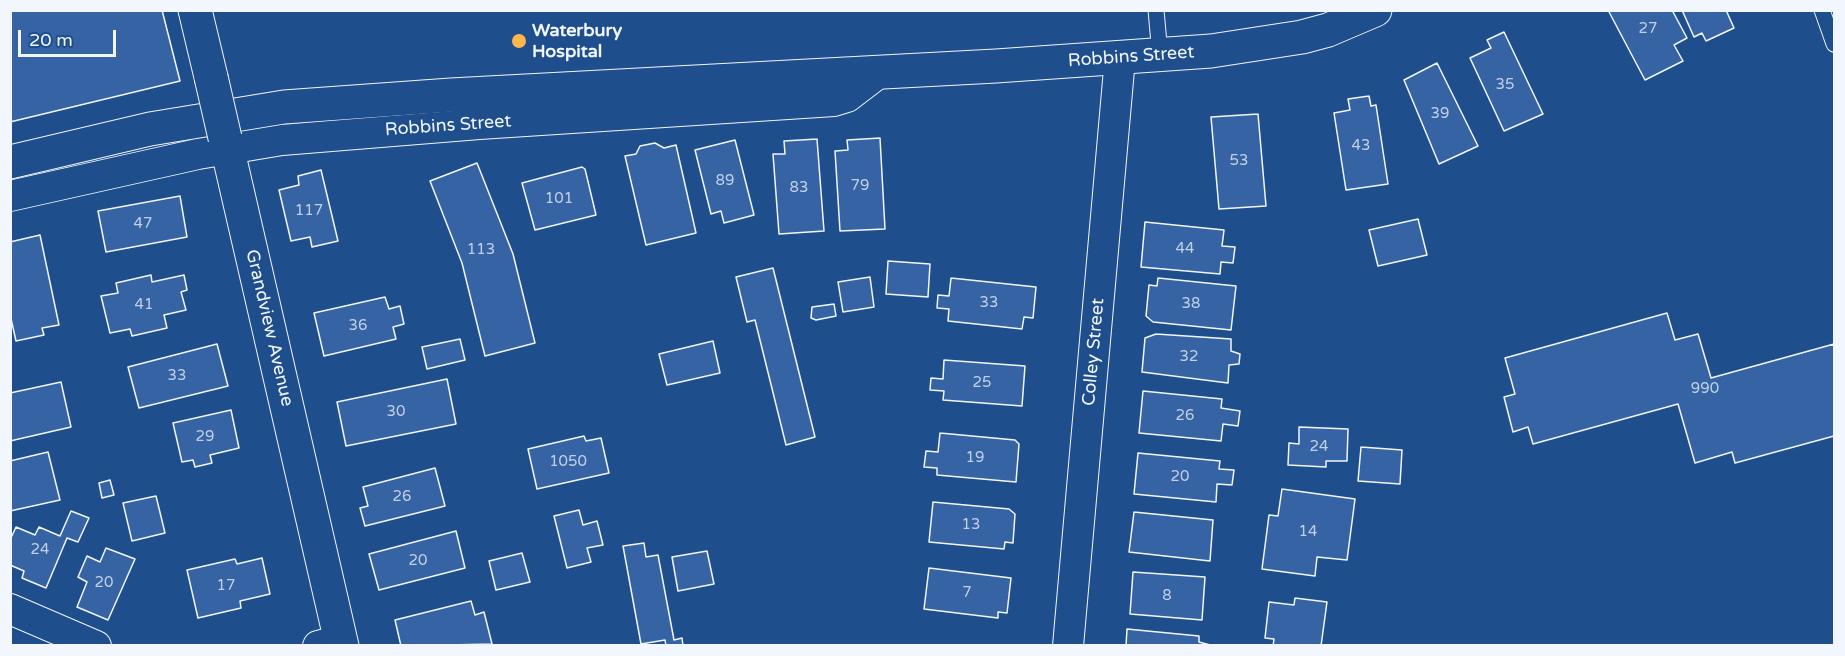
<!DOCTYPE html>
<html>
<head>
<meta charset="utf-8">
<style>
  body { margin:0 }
  #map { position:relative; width:1845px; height:656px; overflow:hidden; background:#1f4e8c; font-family:"Varela Round",sans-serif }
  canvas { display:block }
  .frame { position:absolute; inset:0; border:12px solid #f2f6ff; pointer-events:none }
  .scale { position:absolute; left:18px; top:30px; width:98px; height:27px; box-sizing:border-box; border:3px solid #f2f6ff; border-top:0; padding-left:8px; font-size:18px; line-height:21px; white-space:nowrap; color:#f2f6ff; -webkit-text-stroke:4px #1f4e8c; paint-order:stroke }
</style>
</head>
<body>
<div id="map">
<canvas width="1845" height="656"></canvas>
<div class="frame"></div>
<div class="scale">20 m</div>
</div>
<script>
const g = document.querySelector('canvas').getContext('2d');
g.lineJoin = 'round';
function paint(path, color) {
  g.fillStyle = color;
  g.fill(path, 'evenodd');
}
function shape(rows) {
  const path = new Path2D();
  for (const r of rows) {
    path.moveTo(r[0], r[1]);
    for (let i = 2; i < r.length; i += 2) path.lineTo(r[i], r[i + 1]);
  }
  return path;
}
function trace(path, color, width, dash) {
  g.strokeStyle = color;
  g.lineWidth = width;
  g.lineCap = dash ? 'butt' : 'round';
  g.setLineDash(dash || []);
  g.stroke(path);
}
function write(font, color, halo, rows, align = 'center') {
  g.font = font + ' "Varela Round",sans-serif';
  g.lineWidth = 4.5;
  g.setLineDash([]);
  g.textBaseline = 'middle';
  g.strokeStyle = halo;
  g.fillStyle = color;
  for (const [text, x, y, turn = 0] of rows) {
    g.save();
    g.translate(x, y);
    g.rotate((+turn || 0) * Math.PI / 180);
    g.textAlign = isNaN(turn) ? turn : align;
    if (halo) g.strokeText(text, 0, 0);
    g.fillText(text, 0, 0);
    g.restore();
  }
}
const building = shape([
  [10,10,162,10,180,81,10,122,10,10],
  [1608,10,1672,10,1687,38,1674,45,1683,61,1645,80,1608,10],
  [1682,10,1726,10,1734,28,1706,41,1702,33,1694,37,1682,10],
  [1504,32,1543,114,1504,131,1470,58,1491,48,1487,40,1504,32],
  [1437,63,1478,146,1439,164,1404,80,1437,63],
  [1369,96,1371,106,1376,105,1388,184,1346,190,1334,113,1350,110,1348,99,1369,96],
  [1258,114,1266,206,1219,209,1211,117,1258,114],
  [880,138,885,229,840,231,835,151,848,150,847,140,880,138],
  [817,139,824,231,779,234,773,154,785,154,784,141,817,139],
  [735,140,754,215,724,223,721,211,711,214,695,150,735,140],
  [655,143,664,148,676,145,696,233,646,245,625,156,636,154,640,146,655,143],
  [477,163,513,254,535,343,485,356,462,263,430,181,477,163],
  [582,167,585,169,596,215,535,230,522,183,582,167],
  [321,170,338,241,312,247,310,237,291,241,279,190,299,185,298,176,321,170],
  [180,196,187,237,106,252,98,211,180,196],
  [1418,219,1427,255,1378,266,1369,230,1418,219],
  [1145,222,1224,230,1222,246,1235,247,1233,263,1221,262,1220,274,1141,267,1145,222],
  [40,235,59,325,42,328,44,335,16,341,10,314,10,242,40,235],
  [888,261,930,264,928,297,886,294,888,261],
  [773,268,815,437,786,445,755,320,747,322,736,277,773,268],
  [151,275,152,282,184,275,187,290,181,292,186,310,164,315,167,328,132,336,130,329,110,333,101,296,118,293,116,283,151,275],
  [870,277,874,307,843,312,838,282,870,277],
  [951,278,1036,287,1033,318,1024,317,1022,329,948,321,949,309,937,308,938,295,949,296,951,278],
  [1158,278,1236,286,1231,330,1153,322,1146,316,1149,285,1157,286,1158,278],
  [385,297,389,309,400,306,404,324,393,327,396,339,324,356,314,313,385,297],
  [834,304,836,316,816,320,811,318,812,307,834,304],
  [1667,313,1675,340,1698,334,1711,378,1834,344,1834,436,1735,463,1732,452,1695,463,1678,404,1533,444,1528,427,1513,432,1504,397,1515,394,1505,358,1667,313],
  [1156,334,1231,339,1231,351,1240,354,1239,364,1229,365,1228,383,1142,372,1145,338,1156,334],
  [460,339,465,360,427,369,422,347,460,339],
  [713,341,720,373,667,385,659,354,713,341],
  [217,344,228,386,139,408,128,367,217,344],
  [944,360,1025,366,1022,406,943,400,944,391,930,390,931,378,943,379,944,360],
  [447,379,456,424,346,446,337,402,447,379],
  [61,382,71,427,10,441,10,393,61,382],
  [1143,391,1222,399,1221,408,1240,411,1238,426,1223,424,1221,441,1139,433,1143,391],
  [231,410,239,448,210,455,212,463,195,467,193,460,182,462,173,423,231,410],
  [1299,427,1348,429,1347,461,1326,461,1326,467,1288,465,1289,443,1299,444,1299,427],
  [940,433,1015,440,1019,444,1016,482,937,475,937,468,924,467,926,451,938,452,940,433],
  [584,436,586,441,601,438,609,473,537,489,528,449,584,436],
  [1361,447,1402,450,1400,484,1358,481,1361,447],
  [48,452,60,500,10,511,10,461,48,452],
  [1138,453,1220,461,1219,469,1234,470,1232,485,1217,484,1216,502,1134,494,1138,453],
  [435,468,445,506,365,526,360,508,368,506,363,487,435,468],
  [110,480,114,495,102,498,99,483,110,480],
  [1282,489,1355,499,1347,560,1317,557,1315,576,1262,569,1269,515,1278,516,1282,489],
  [156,496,165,533,132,541,123,503,156,496],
  [933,502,1009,509,1015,514,1013,543,1005,542,1004,549,929,542,933,502],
  [579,510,583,525,597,521,603,545,587,548,591,562,567,568,554,516,579,510],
  [71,511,89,518,78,542,67,538,46,588,22,578,24,571,10,565,10,540,16,527,35,535,39,527,60,536,71,511],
  [1134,512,1213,520,1210,561,1129,552,1134,512],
  [456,531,465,568,379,590,369,554,456,531],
  [644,543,646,557,658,555,674,640,682,638,683,646,666,646,665,640,641,644,623,546,644,543],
  [106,548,135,559,108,620,77,607,87,582,78,577,87,556,100,562,106,548],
  [707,551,714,584,678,591,672,557,707,551],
  [522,553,530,582,496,590,489,561,522,553],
  [262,558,270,594,240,601,241,608,198,618,187,570,235,559,237,564,262,558],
  [929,568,1011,578,1007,613,998,612,998,618,924,609,929,568],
  [1133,572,1205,577,1202,620,1130,614,1133,572],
  [1295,598,1327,602,1321,646,1273,646,1274,639,1265,638,1269,602,1294,605,1295,598],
  [471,601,475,615,484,612,492,644,401,646,395,620,471,601],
  [1127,629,1199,636,1199,642,1214,646,1126,646,1127,629]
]);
paint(building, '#3563a3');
trace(building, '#f2f6ff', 1.5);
const service = shape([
  [1156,10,1160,55],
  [1822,10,1834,44]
]);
const minor = shape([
  [10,196,198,154,282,140,479,124,834,101,847,97,881,71],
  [10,609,96,646],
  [318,646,341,640],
  [1068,646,1120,58]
]);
const tertiary = shape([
  [10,162,150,129,284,107,451,95,996,66,1211,51,1302,37,1328,30,1375,10]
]);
const secondary = shape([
  [195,10,211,77],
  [225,138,342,646]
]);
trace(service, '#f2f6ff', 17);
trace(minor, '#f2f6ff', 32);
trace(tertiary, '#f2f6ff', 35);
trace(secondary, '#f2f6ff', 35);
trace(service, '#1f4e8c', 15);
trace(minor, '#1f4e8c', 30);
trace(tertiary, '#1f4e8c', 33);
trace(secondary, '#1f4e8c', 33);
const secondaryBridge = shape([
  [211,77,225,138]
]);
trace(secondaryBridge, '#f2f6ff', 35, []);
trace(secondaryBridge, '#1f4e8c', 33);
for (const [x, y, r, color] of [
  [519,41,8,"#ffb74d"]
]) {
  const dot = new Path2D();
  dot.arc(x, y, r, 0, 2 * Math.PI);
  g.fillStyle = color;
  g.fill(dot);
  trace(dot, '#1f4e8c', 2);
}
write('15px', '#c3d1e8', null, [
  ["27",1648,29],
  ["35",1505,85],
  ["39",1440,114],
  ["43",1361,146],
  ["53",1239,161],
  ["89",725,181],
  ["79",860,186],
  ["83",799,188],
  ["101",559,199],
  ["117",309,211],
  ["47",143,224],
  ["44",1185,249],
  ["113",481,250],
  ["33",989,303],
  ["38",1191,304],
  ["41",144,305],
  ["36",358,326],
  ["32",1189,357],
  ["33",177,376],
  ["25",982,383],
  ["990",1705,389],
  ["30",396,412],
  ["26",1185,416],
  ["29",205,437],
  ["24",1319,447],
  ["19",975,458],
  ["1050",568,462],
  ["20",1180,477],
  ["26",402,497],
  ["13",971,525],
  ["14",1308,532],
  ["24",40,550],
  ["20",418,561],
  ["20",104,583],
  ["17",226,586],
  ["7",967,593],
  ["8",1167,596]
]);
write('bold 18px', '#f2f6ff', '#1f4e8c', [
  ["Waterbury",532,31],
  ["Hospital",532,52]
], 'left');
write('18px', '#f2f6ff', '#1f4e8c', [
  ["Robbins Street",1131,57,-4],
  ["Robbins Street",448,126,-4],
  ["Grandview Avenue",269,328,77],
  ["Colley Street",1094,352,-85]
]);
</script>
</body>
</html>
